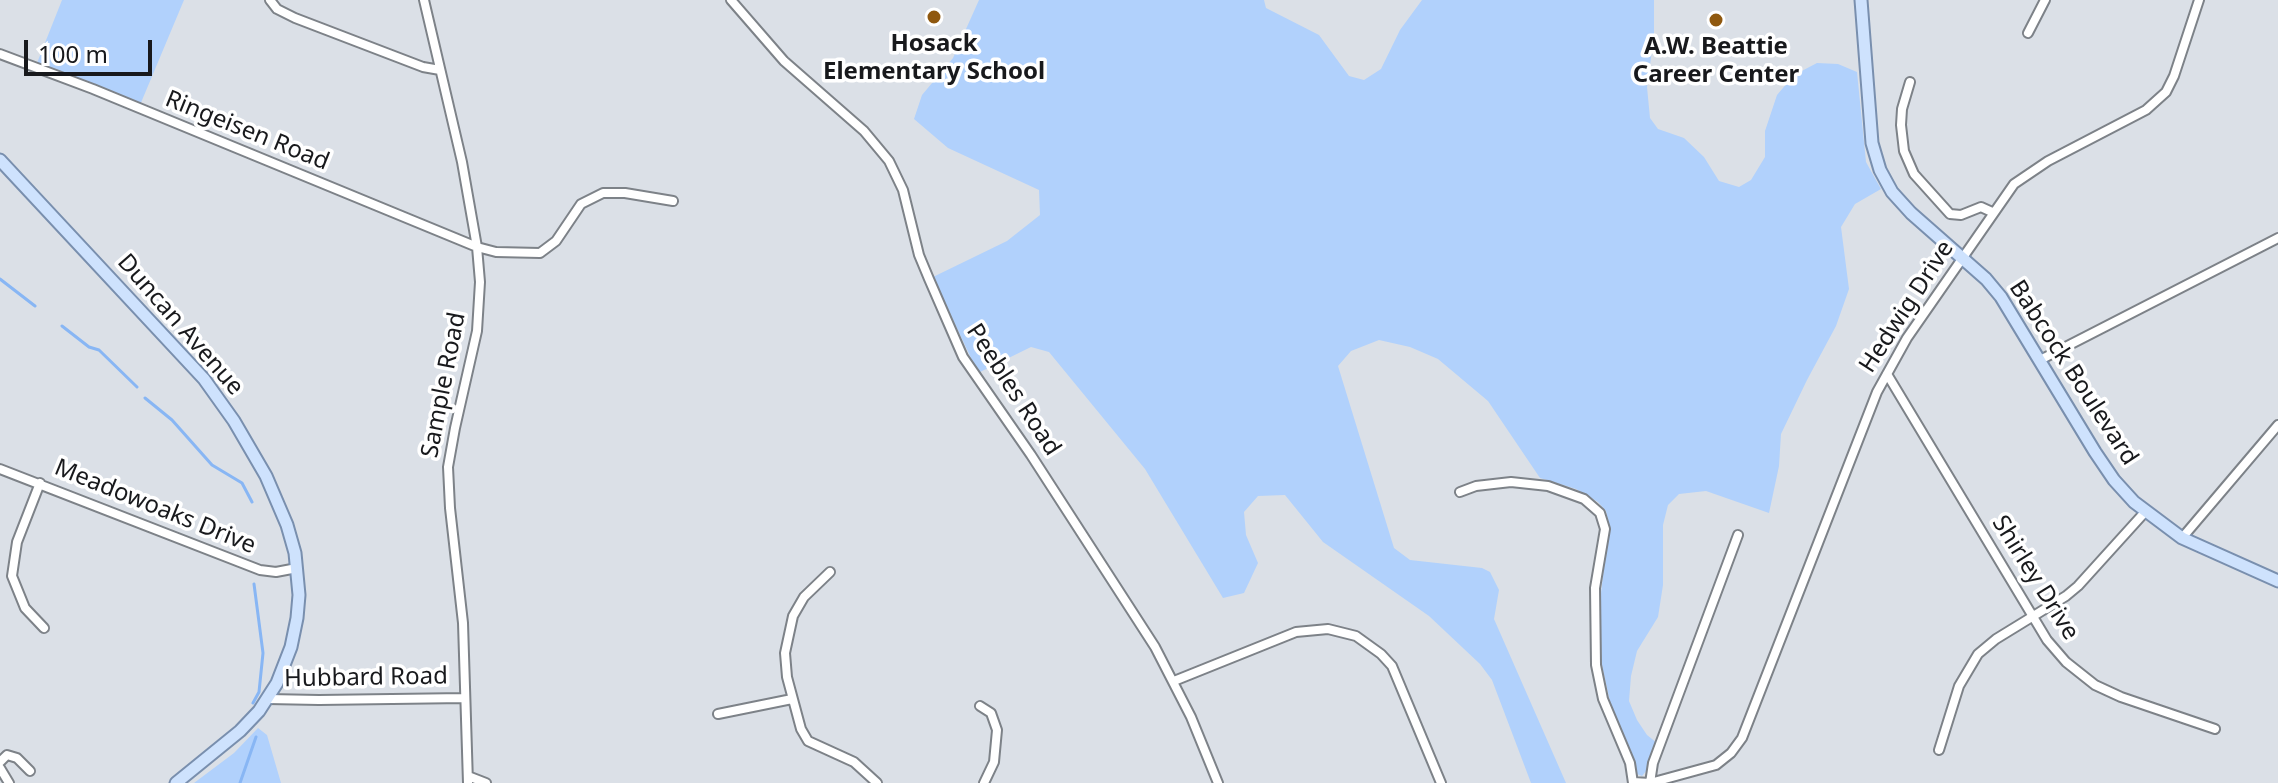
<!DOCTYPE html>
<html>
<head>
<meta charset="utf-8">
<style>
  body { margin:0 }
  #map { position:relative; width:2278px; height:783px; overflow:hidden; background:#dbe0e7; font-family:"Noto Sans",sans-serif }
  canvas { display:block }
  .scale { position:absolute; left:24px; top:40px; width:128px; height:36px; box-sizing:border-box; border:4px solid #18191c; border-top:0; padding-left:10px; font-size:24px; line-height:28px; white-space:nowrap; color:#18191c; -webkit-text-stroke:6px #fff; paint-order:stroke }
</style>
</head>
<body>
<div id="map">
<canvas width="2278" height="783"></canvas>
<div class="scale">100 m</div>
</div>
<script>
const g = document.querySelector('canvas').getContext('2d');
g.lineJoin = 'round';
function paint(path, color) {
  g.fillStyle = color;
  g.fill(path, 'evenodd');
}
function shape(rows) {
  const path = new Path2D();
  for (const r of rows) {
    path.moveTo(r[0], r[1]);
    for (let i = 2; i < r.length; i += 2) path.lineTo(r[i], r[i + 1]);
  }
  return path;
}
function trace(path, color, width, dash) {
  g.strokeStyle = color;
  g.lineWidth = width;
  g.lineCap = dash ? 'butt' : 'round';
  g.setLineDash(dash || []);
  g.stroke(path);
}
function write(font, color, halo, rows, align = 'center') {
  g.font = font + ' "Noto Sans",sans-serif';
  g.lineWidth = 7;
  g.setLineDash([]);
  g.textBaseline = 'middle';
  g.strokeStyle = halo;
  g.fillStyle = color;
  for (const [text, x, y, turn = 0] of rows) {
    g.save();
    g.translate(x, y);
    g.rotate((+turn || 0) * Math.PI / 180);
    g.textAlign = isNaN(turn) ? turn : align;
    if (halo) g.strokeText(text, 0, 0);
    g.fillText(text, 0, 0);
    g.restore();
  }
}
paint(shape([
  [62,0,184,0,140,105,37,63],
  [979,0,1264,0,1266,8,1319,35,1349,76,1364,80,1381,69,1400,30,1422,0,1654,0,1654,36,1647,87,1650,118,1658,129,1684,138,1704,157,1719,181,1739,187,1751,180,1765,157,1765,131,1777,95,1794,75,1817,63,1838,64,1857,72,1866,162,1881,189,1855,204,1841,227,1849,289,1836,326,1807,380,1781,434,1779,466,1769,513,1706,491,1679,494,1668,505,1663,525,1663,585,1658,617,1637,651,1631,676,1629,701,1637,720,1647,735,1657,743,1647,770,1642,776,1637,774,1631,751,1611,706,1601,661,1601,593,1609,526,1606,511,1598,502,1576,489,1540,478,1488,401,1438,359,1410,347,1379,340,1351,351,1338,366,1394,548,1410,560,1482,568,1490,572,1499,590,1494,619,1566,783,1531,783,1492,680,1480,664,1429,616,1323,542,1285,495,1258,496,1244,512,1246,535,1258,563,1244,593,1223,598,1145,469,1049,352,1031,347,978,373,933,277,1007,241,1040,215,1039,190,948,148,914,119,922,95,953,58],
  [258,728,267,735,281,783,194,783,234,753]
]), '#b1d1fc');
trace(shape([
  [0,279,35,306],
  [62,326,89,347,99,350,137,387],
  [145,398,172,420,212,465,242,483,252,502],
  [253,703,259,692,263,653,254,584],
  [240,783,256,737]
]), '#88b6f4', 3);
const minor = shape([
  [270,0,277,9,295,18,423,67,440,70],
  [424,0,462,162,477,247,480,282,477,331,455,428,448,467,450,508,463,623,468,783],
  [731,0,784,61,864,131,889,161,903,190,919,255,929,279,963,357,1031,455,1155,647,1191,717,1218,783],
  [2028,33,2045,0],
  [0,54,93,89,477,247,496,252,540,253,556,241,581,204,603,193,625,193,673,201],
  [1910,82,1902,109,1901,125,1904,151,1914,174,1950,214,1961,215,1981,207,1992,212],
  [2040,360,2278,238],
  [1887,374,2047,640,2066,662,2095,685,2121,697,2215,729],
  [0,469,260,570,276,572,297,568],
  [40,483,17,542,12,576,25,608,44,628],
  [1460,492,1476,486,1511,482,1548,486,1584,499,1600,513,1605,529,1595,588,1596,665,1603,699,1630,763,1633,783],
  [2182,538,2278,425],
  [830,572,804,597,793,616,785,653,787,677,801,729,808,741,854,762,877,783],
  [1174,681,1296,632,1328,629,1356,636,1381,654,1392,666,1441,783],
  [268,699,319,700,465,698],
  [980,706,991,713,997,730,994,762,984,783],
  [718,714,792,699],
  [1939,750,1959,686,1978,654,1996,639,2066,596,2078,586,2145,512],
  [0,762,7,755,17,758,30,771],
  [0,768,9,783],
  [468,776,486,783],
  [1633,782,1650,783,1716,765,1731,753,1742,738,1877,392,1907,338,2014,184,2048,161,2146,110,2166,92,2174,76,2199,0],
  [1650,783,1653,763,1738,535]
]);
const major = shape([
  [1861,0,1872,143,1880,170,1892,192,1911,213,1986,279,2001,297,2095,452,2114,480,2134,502,2182,538,2278,581],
  [0,160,204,379,234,421,266,476,287,525,295,553,299,595,297,618,291,647,277,683,259,711,240,731,176,783]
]);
trace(minor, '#7d8288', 12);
trace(major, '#798fae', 15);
trace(minor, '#fff', 8);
trace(major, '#cee2fd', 11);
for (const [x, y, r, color] of [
  [934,17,8,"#8f580f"],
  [1716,20,8,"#8f580f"]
]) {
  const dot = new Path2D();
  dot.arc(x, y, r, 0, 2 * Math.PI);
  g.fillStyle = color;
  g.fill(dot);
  trace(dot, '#fff', 3);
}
write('bold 24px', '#18191c', '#fff', [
  ["Hosack",934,44],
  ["Elementary School",934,72],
  ["A.W. Beattie",1716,47],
  ["Career Center",1716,75]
]);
write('24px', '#18191c', '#fff', [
  ["Ringeisen Road",247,131,22],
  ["Hedwig Drive",1907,307,-57],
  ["Duncan Avenue",180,325,49],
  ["Babcock Boulevard",2073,373,57],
  ["Sample Road",444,385,-79],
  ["Peebles Road",1013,390,57],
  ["Meadowoaks Drive",155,507,22],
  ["Shirley Drive",2035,578,58],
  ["Hubbard Road",366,678,-1]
]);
</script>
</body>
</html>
